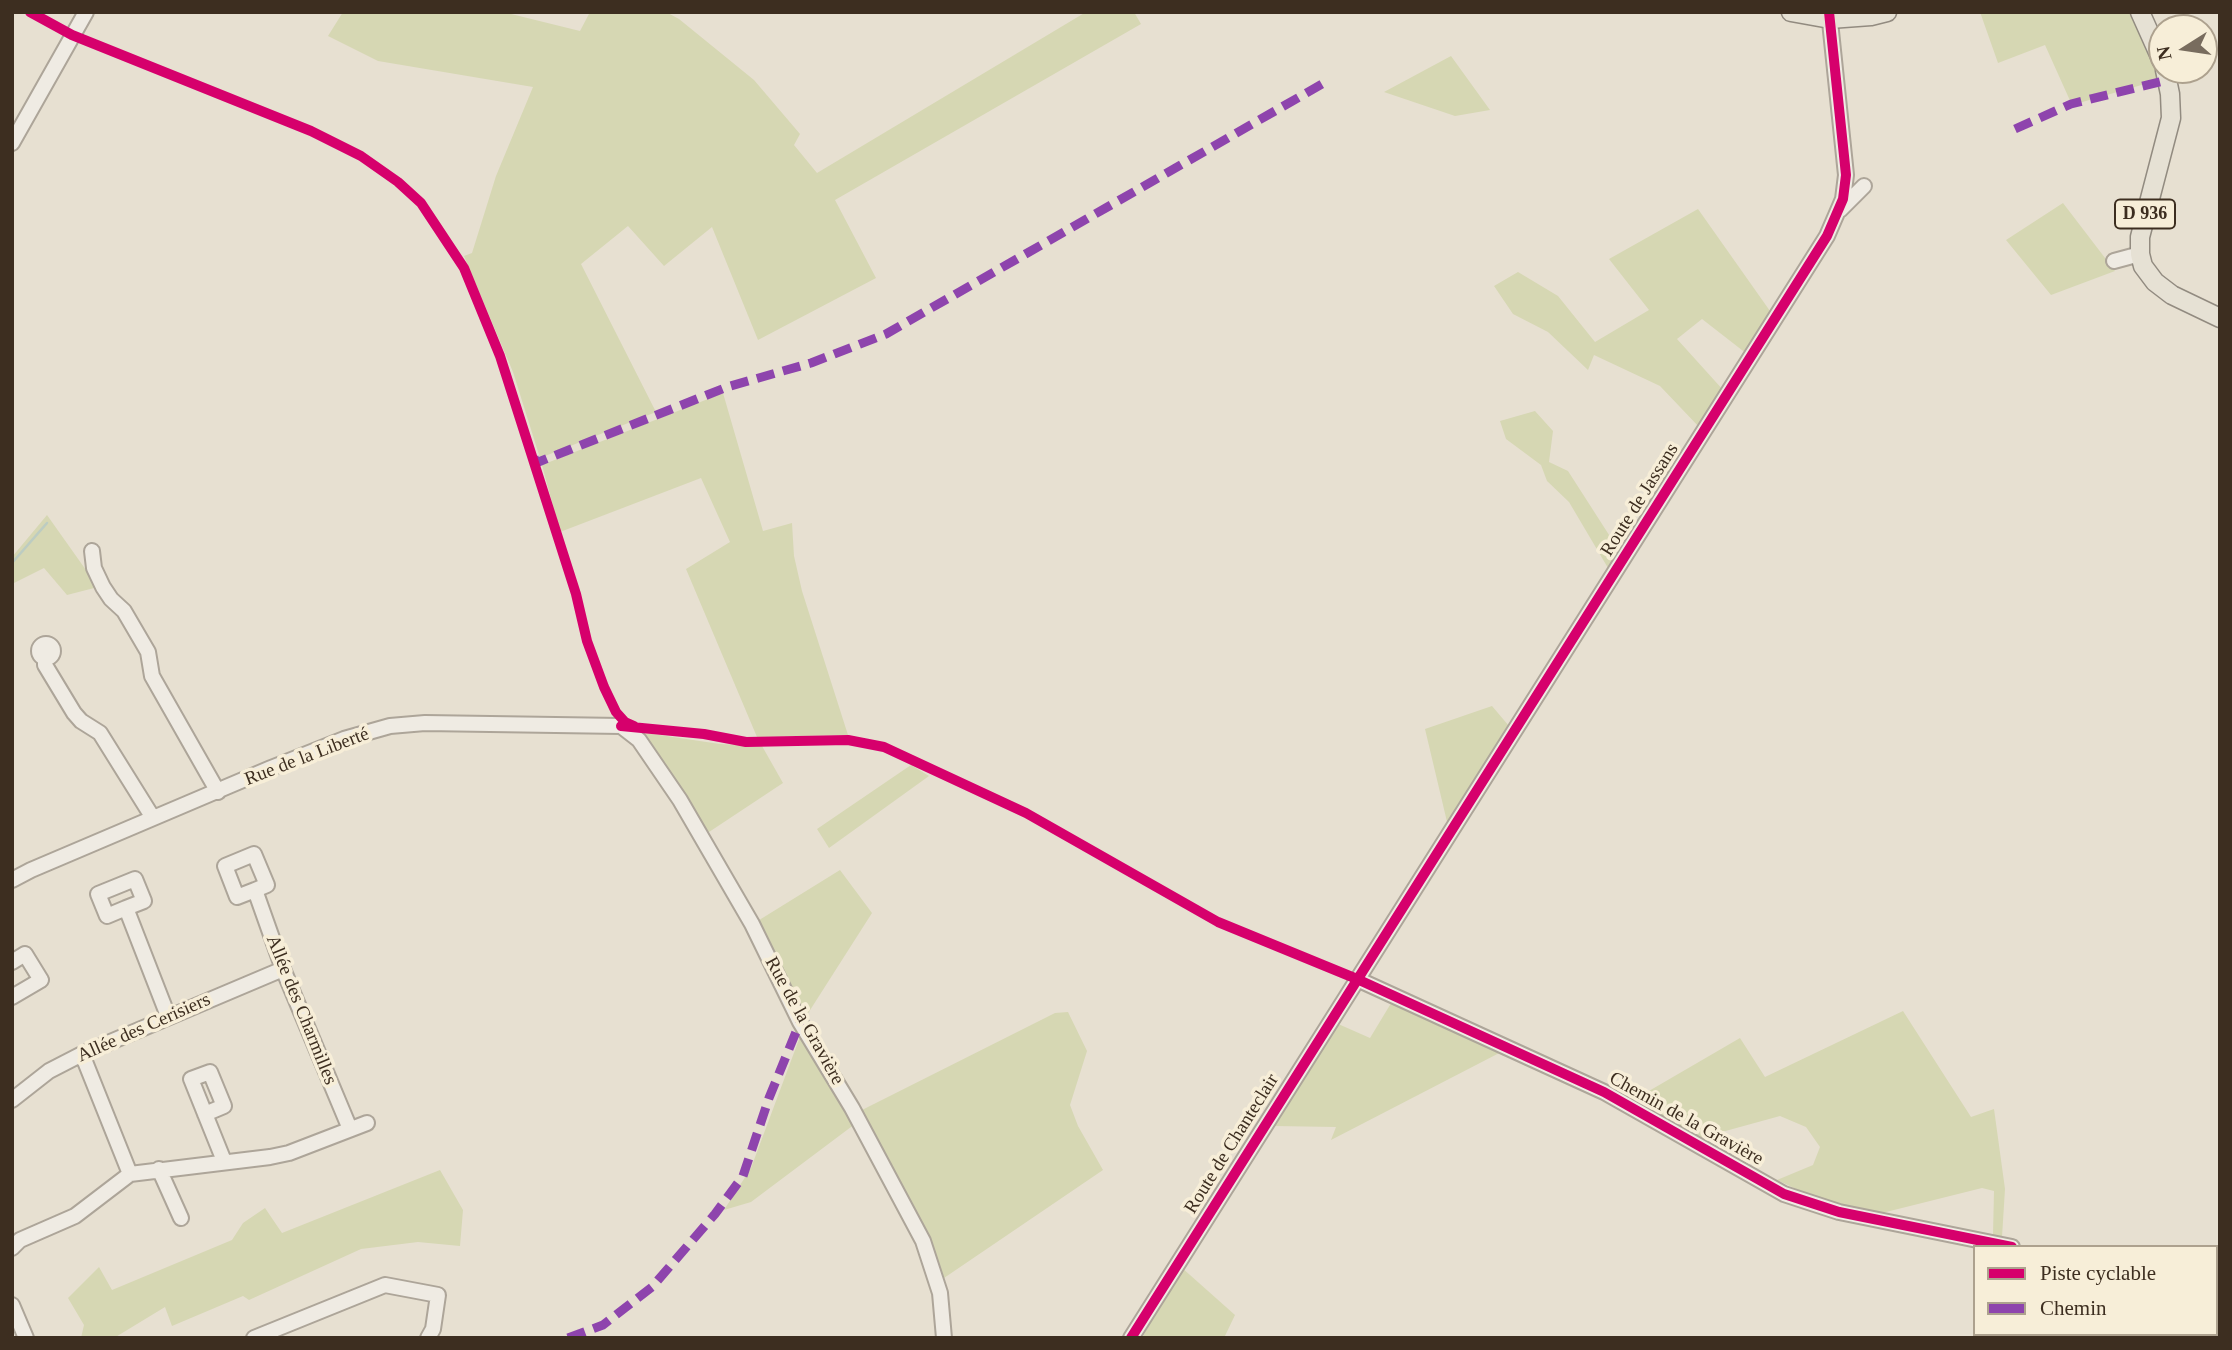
<!DOCTYPE html>
<html>
<head>
<meta charset="utf-8">
<style>
  body { margin:0 }
  #map { position:relative; width:2232px; height:1350px; overflow:hidden; background:#e7e0d1; font-family:Georgia,serif }
  canvas { display:block }
  .frame { position:absolute; inset:0; border:14px solid #3d2e20; pointer-events:none }
  .legend { position:absolute; left:1973px; top:1245px; width:245px; height:91px; box-sizing:border-box; background:#f7eed8; border:2px solid #ada18e; margin:0; padding:9px 12px; list-style:none; font-size:21px; color:#3d2e20 }
  .legend li { display:flex; align-items:center; gap:14px; height:35px }
  .legend b { width:35px; border:2px solid #ada18e }
  .north { position:absolute; left:2148px; top:14px; width:70px; height:70px; box-sizing:border-box; background:#f7eed8; border:2px solid #ada18e; border-radius:50%; rotate:258deg; font-size:19px; font-weight:700; line-height:28px; text-align:center; color:#3d2e20 }
  .north::after { content:''; display:block; margin:auto; width:24px; height:32px; background:#786c5e; clip-path:polygon(50% 0,100% 100%,50% 72%,0 100%) }
</style>
</head>
<body>
<div id="map">
<canvas width="2232" height="1350"></canvas>
<div class="frame"></div>
<ul class="legend">
<li><b style="height:9px;background:#d6006c"></b>Piste cyclable</li>
<li><b style="height:9px;background:#8e44ad"></b>Chemin</li>
</ul>
<div class="north">N</div>
</div>
<script>
const g = document.querySelector('canvas').getContext('2d');
g.lineJoin = 'round';
function paint(path, color) {
  g.fillStyle = color;
  g.fill(path, 'evenodd');
}
function shape(rows) {
  const path = new Path2D();
  for (const r of rows) {
    if (r.length === 3) {
      path.moveTo(r[0] + r[2], r[1]);
      path.arc(r[0], r[1], r[2], 0, 2 * Math.PI);
      continue;
    }
    path.moveTo(r[0], r[1]);
    for (let i = 2; i < r.length; i += 2) path.lineTo(r[i], r[i + 1]);
  }
  return path;
}
function trace(path, color, width, dash) {
  g.strokeStyle = color;
  g.lineWidth = width;
  g.lineCap = dash ? 'butt' : 'round';
  g.setLineDash(dash || []);
  g.stroke(path);
}
function write(font, color, halo, rows, align = 'center') {
  g.font = font + ' Georgia,serif';
  g.lineWidth = 7;
  g.setLineDash([]);
  g.textBaseline = 'middle';
  g.strokeStyle = halo;
  g.fillStyle = color;
  for (const [text, x, y, turn = 0] of rows) {
    g.save();
    g.translate(x, y);
    g.rotate((+turn || 0) * Math.PI / 180);
    g.textAlign = isNaN(turn) ? turn : align;
    if (halo) g.strokeText(text, 0, 0);
    g.fillText(text, 0, 0);
    g.restore();
  }
}
paint(shape([
  [343,12,503,12,580,31,590,12,666,12,679,19,754,80,800,134,794,145,817,173,1086,12,1134,12,1141,24,835,200,876,278,758,340,712,227,664,266,628,226,581,264,656,412,540,458,513,372,464,256,472,253,496,176,533,87,378,61,328,36],
  [1980,12,2128,12,2140,28,2153,53,2159,80,2072,105,2045,45,1998,63],
  [1451,56,1490,110,1455,116,1384,92],
  [2063,203,2115,271,2051,295,2006,240],
  [1698,209,1770,311,1747,354,1702,319,1677,339,1724,391,1700,428,1660,386,1594,355,1588,370,1548,332,1513,314,1494,286,1518,272,1558,296,1595,342,1649,310,1609,259],
  [723,393,763,531,792,523,794,556,802,591,848,735,757,737,686,569,730,542,701,478,560,532,542,465],
  [1535,411,1553,431,1549,462,1568,471,1620,552,1608,568,1569,502,1547,481,1541,465,1506,439,1500,421],
  [47,515,98,587,67,595,44,568,12,584,12,557],
  [1492,706,1509,726,1448,826,1425,729],
  [639,732,720,744,762,746,783,783,706,834],
  [911,765,929,776,829,848,817,829],
  [840,870,872,913,805,1018,756,922],
  [1393,1000,1507,1049,1331,1140,1336,1127,1274,1126,1336,1023,1370,1038],
  [1903,1011,1971,1117,1994,1109,2005,1189,2002,1237,1993,1235,1994,1191,1982,1188,1874,1215,1824,1202,1777,1180,1813,1165,1820,1147,1806,1127,1780,1116,1700,1138,1630,1102,1740,1038,1765,1077],
  [1068,1012,1087,1051,1070,1105,1078,1126,1103,1170,944,1278,929,1238,862,1110,1055,1013],
  [801,1034,855,1124,751,1202,724,1210,751,1168],
  [440,1170,463,1210,460,1246,418,1242,361,1249,249,1300,243,1296,172,1326,165,1307,114,1338,81,1338,84,1325,68,1298,99,1267,112,1290,232,1240,243,1223,265,1208,282,1233],
  [1181,1267,1235,1315,1224,1338,1142,1338]
]), '#d6d7b3');
trace(shape([
  [12,563,47,523]
]), '#bcccc2', 2.5);
const minor = shape([
  [12,143,86,12],
  [1840,210,1864,186],
  [2114,261,2140,254],
  [92,551,94,568,103,587,111,599,124,611,148,652,152,676,218,792],
  [46,651,7],
  [45,658,45,665,74,713,81,721,100,733,153,818],
  [12,880,31,870,271,768,344,739,390,726,425,723,621,726,639,740,680,800,752,924,800,1022,852,1108,923,1241,940,1293,944,1338],
  [255,890,267,885,254,854,225,866,237,897,255,890,283,969,350,1129],
  [126,908,107,916,98,894,135,879,144,901,126,908,168,1016],
  [12,962,25,954,41,980,12,997],
  [1357,979,1604,1092,1784,1194,1839,1212,2012,1247],
  [82,1054,130,1174],
  [12,1100,49,1071,82,1054,283,969],
  [205,1114,224,1106,210,1072,191,1079,224,1161],
  [159,1169,181,1218],
  [12,1248,20,1240,75,1216,130,1174,270,1157,289,1153,367,1123],
  [2216,1292,2220,1293],
  [12,1305,26,1338],
  [254,1338,385,1285,438,1295,433,1329,428,1338],
  [1131,1338,1827,236,1843,199,1846,175,1829,12]
]);
const major = shape([
  [1791,12,1830,19,1871,16,1887,12],
  [2140,12,2162,61],
  [2165,70,2170,94,2171,118,2140,237,2140,254,2143,266,2155,282,2172,295,2220,318]
]);
trace(minor, '#ada599', 18);
trace(major, '#928b80', 21);
trace(minor, '#efebe3', 14);
trace(major, '#e6e1d4', 18);
trace(shape([
  [2015,129,2071,104,2167,80],
  [534,457,536,463,727,387,811,363,886,334,1329,80],
  [568,1338,603,1325,652,1287,715,1214,743,1176,769,1098,800,1022]
]), '#8e44ad', 9, [18, 9]);
trace(shape([
  [30,12,72,35,311,131,361,156,398,182,421,203,464,268,500,356,576,594,587,641,604,687,616,712,625,722,634,726],
  [621,726,704,734,746,742,848,740,884,747,1026,813,1218,922,1357,979,1604,1092,1784,1194,1839,1212,2012,1247],
  [1131,1338,1827,236,1843,199,1846,175,1829,12]
]), '#d6006c', 10);
for (const [x, y, w] of [
  [2145,214,60]
]) {
  const box = new Path2D();
  box.roundRect(x - w / 2, y - 14.5, w, 29, 5);
  g.fillStyle = '#f7eed8';
  g.fill(box);
  trace(box, '#3d2e20', 2);
}
write('bold 18px', '#3d2e20', null, [
  ["D 936",2145,214]
]);
write('19px', '#3d2e20', '#f7eed8', [
  ["Route de Jassans",1640,500,-58],
  ["Rue de la Liberté",307,757,-21],
  ["Allée des Charmilles",301,1010,68],
  ["Rue de la Gravière",804,1021,61],
  ["Allée des Cerisiers",144,1028,-24],
  ["Chemin de la Gravière",1686,1119,29],
  ["Route de Chanteclair",1232,1144,-58]
]);
</script>
</body>
</html>
